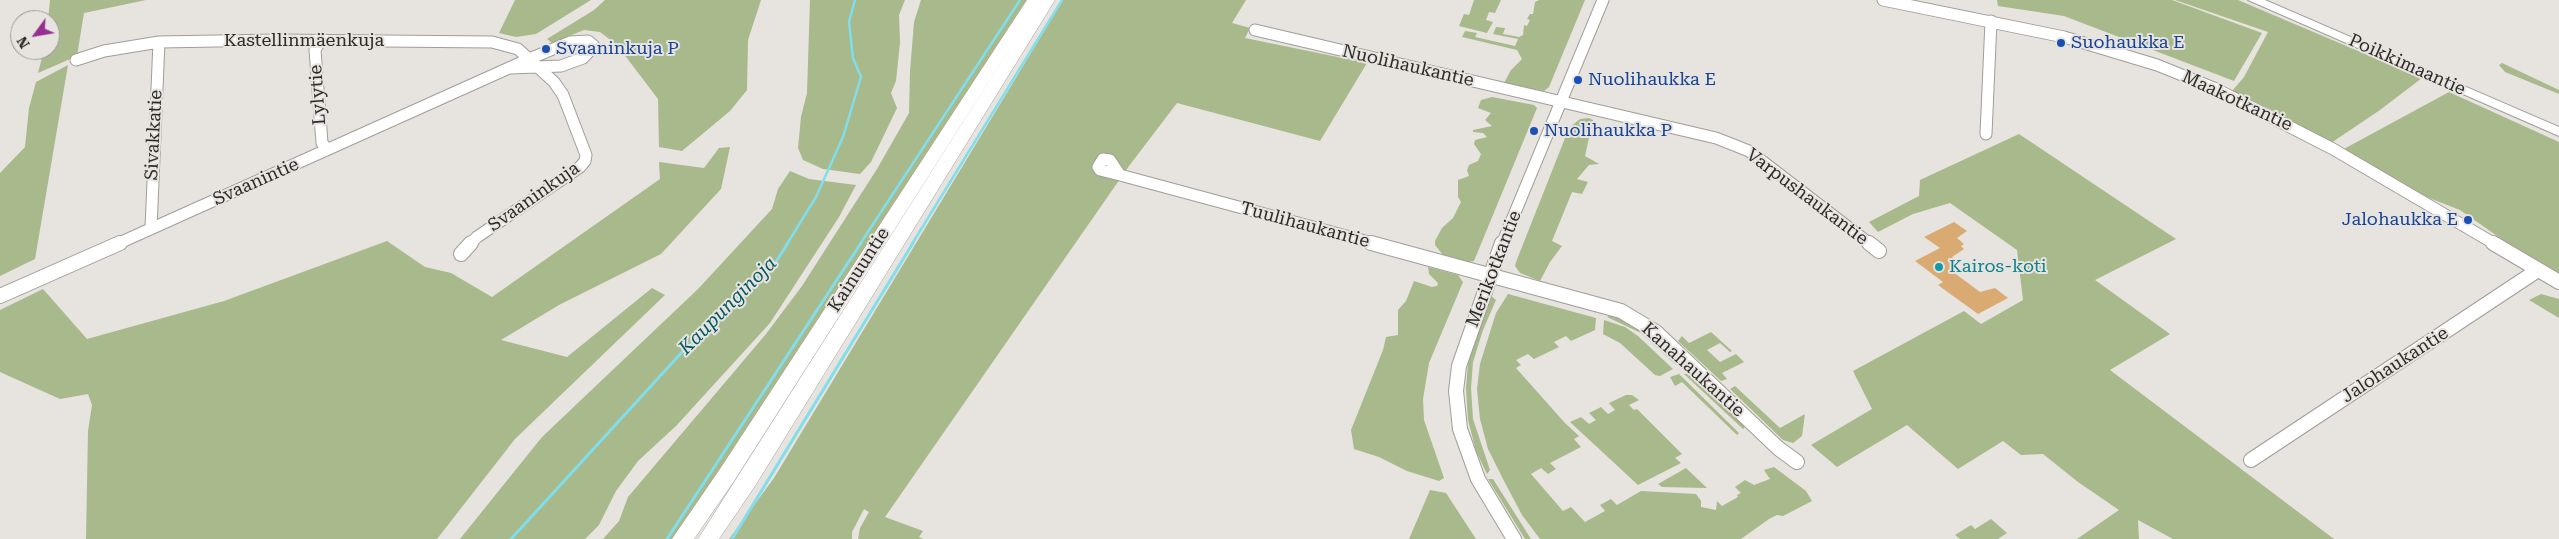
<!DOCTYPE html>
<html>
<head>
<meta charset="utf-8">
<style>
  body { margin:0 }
  #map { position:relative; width:2559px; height:539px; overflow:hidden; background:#e7e3df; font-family:"Roboto Serif",serif }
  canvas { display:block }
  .north { position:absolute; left:10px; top:10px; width:50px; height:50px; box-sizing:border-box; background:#e7e3df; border:1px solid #9d9997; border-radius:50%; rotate:238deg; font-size:14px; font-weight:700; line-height:20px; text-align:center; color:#2d2b2a }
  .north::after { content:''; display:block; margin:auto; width:18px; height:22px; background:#972f92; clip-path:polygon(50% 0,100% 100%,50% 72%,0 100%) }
</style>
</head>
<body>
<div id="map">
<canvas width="2559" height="539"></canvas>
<div class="north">N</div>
</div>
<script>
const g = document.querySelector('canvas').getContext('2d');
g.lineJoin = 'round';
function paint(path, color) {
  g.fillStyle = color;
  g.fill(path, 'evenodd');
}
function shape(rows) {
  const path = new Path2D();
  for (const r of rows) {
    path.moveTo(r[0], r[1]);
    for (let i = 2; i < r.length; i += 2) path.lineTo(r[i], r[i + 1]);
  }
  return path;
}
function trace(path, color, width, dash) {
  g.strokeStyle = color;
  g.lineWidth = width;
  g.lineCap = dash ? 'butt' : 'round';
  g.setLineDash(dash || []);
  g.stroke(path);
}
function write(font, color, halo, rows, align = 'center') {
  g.font = font + ' "Roboto Serif",serif';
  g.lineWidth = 4;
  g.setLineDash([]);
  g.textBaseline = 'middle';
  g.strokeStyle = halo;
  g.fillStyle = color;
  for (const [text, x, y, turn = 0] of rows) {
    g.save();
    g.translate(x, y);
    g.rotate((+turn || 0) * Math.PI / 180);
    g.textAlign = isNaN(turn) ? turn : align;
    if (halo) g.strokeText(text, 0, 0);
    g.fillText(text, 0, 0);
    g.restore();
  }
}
paint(shape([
  [50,0,146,0,84,13,77,56,38,73,44,50,50,50,50,20,48,20],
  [515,0,591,0,536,34,516,37,499,33],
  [605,0,761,0,748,40,747,90,730,111,682,151,659,147,658,99,617,45,600,32,584,30,552,43,547,39,594,10],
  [810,0,905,0,899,15,900,43,896,81,891,93,897,108,871,162,860,174,823,169,803,160,798,148,801,117,807,93],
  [921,0,1028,0,679,539,603,539,619,521,628,497,766,334,802,286,877,169,909,113,910,71,914,22],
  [1063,0,1246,0,1232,23,1250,28,1245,38,1367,63,1320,141,1177,103,1129,166,885,517,923,531,919,537,923,539,858,539,860,528,869,512,864,509,852,532,852,539,729,539,774,478],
  [1474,0,1501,0,1495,13,1489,12,1486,20,1493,22,1487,33,1459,26,1464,14,1469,15],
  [1539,0,1585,0,1549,87,1544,91,1504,83,1511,70,1522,59,1517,50,1462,37,1465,31,1477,33,1475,37,1515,46,1518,39,1493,34,1496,27,1505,28,1503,34,1519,37,1523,35,1524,25,1527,26,1530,20,1527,19,1530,14,1533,14,1535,2],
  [1997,0,2172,0,2262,33,2234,81,2064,16,1998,6],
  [2175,0,2238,0,2422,78,2380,110,2331,143,2274,111,2232,91,2244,77,2268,32],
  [2502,63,2559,90,2559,94,2505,72,2499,65],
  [68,65,35,259,0,276,0,173,25,147,29,108,36,82],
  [2449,92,2559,142,2559,276,2533,261,2460,210,2424,196,2342,150],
  [1492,97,1534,105,1537,108,1474,261,1467,262,1443,255,1435,245,1435,241,1442,228,1453,218,1461,202,1458,197,1458,180,1469,176,1467,170,1469,165,1478,161,1481,154,1474,144,1475,140,1487,137,1483,133,1473,132,1473,130,1492,126,1485,120,1491,113,1478,108,1481,100],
  [1589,118,1593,120,1585,156,1599,164,1589,165,1577,179,1588,182,1582,194,1572,192,1552,241,1562,246,1550,262,1540,281,1520,273,1515,266,1516,262,1569,128,1580,119],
  [2019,134,2176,239,2095,280,2170,334,2110,370,2334,539,2173,539,2138,520,2139,539,2077,539,2119,510,2078,482,2043,454,2021,455,2003,441,1958,469,1907,425,1837,467,1811,445,1872,409,1853,371,1964,311,1981,324,2023,300,2017,250,1950,203,1913,214,1878,232,1869,222,1919,196,1920,180],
  [730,147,721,189,661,254,559,305,501,340,567,357,652,288,665,295,515,439,437,539,86,539,88,431,92,405,88,394,60,399,0,372,0,310,43,289,87,339,224,301,387,241,425,267,451,273,492,297,660,179,659,162,704,168,719,148],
  [790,171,809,179,856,185,839,217,770,323,676,426,638,461,616,491,599,525,585,539,460,539,542,437,698,289,772,209,778,189],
  [1428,267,1458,275,1463,282,1429,363,1423,399,1424,420,1444,478,1439,481,1407,471,1379,457,1354,449,1351,430,1383,350,1386,337,1398,335,1398,310,1406,301,1414,281,1432,287,1437,286,1438,283,1429,274],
  [1508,294,1596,318,1595,330,1571,341,1566,336,1554,342,1559,347,1534,359,1528,354,1516,360,1521,365,1516,368,1565,423,1579,436,1574,439,1581,447,1550,463,1556,469,1548,474,1541,468,1531,474,1563,511,1571,507,1585,522,1605,511,1600,505,1611,499,1617,505,1641,491,1696,494,1701,501,1701,507,1716,510,1717,501,1722,506,1738,497,1737,495,1741,493,1735,487,1745,480,1754,485,1770,479,1764,470,1774,467,1806,491,1812,501,1783,516,1777,515,1769,519,1741,539,1540,539,1522,515,1503,479,1488,449,1480,419,1477,389,1480,364,1496,313],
  [2541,294,2559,299,2559,318,2529,300],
  [1491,296,1496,300,1483,330,1473,362,1471,388,1473,419,1490,470,1487,474,1476,451,1468,420,1466,388,1468,363,1477,328],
  [1612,314,1646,331,1678,363,1676,365,1641,333,1607,317],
  [1604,320,1625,327,1638,336,1673,369,1660,376,1655,375,1620,343,1603,334],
  [1711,332,1732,351,1730,352,1720,343,1707,350,1720,362,1736,354,1744,362,1722,373,1727,379,1721,381,1678,341,1682,336,1689,343],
  [1692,373,1744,424,1744,428,1743,429,1684,374],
  [1679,374,1739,433,1737,435,1682,382,1675,386,1670,377],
  [1735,386,1780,428,1805,414,1802,436,1793,443,1783,440,1730,389],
  [1626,395,1632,395,1639,400,1629,405,1634,410,1637,409,1682,454,1675,458,1681,463,1638,485,1570,422,1581,417,1589,424,1596,420,1589,413,1601,407,1608,414,1615,410,1609,403],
  [1686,468,1707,488,1662,487,1658,484],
  [1488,479,1493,479,1531,539,1525,539],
  [1430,490,1446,493,1476,539,1409,539],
  [1991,519,2007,533,1998,539,1960,539,1955,535,1971,525,1975,529]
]), '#a8b98b');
trace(shape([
  [787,244,816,197,843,137,861,77,853,58,849,22,855,0],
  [860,244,1020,0],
  [912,244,1062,0]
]), '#80deed', 2.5);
trace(shape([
  [511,539,683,351,774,265,788,243],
  [667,539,861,243],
  [732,539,913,243]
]), '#80deed', 3);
paint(shape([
  [1954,222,1967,231,1957,238,1964,244,1961,246,1964,249,1952,257,1955,259,1952,260,1958,265,1949,269,1980,292,1995,288,2008,298,1978,314,1938,285,1943,282,1915,261,1940,248,1924,237]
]), '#d9aa72');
const minorFar1 = shape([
  [1883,0,2064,37,2157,65,2214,88,2333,149,2495,244],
  [1255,30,1716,138,1749,151,1870,244],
  [321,40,315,50,322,143,327,149],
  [76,60,104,51,159,42,276,40,492,42,518,49,554,82,563,95,586,155,585,161,580,167,477,237,470,244],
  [1986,134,1991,21],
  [1103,159,1110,160,1120,175,1100,170,1098,167,1103,159],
  [1120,175,1376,244],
  [151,228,159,42],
  [117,244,529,59,570,42,588,41,594,46,583,58,561,66,511,68],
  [1502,244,1603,0]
]);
const minor = shape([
  [1371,243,1621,311,1656,332,1778,448,1797,462],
  [1502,243,1459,366,1456,391,1460,429,1478,479,1514,539],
  [1869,243,1879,251],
  [2493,243,2559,282],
  [461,254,471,243],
  [0,296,120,243],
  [2251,460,2538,270]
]);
const major = shape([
  [2248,0,2265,0,2559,127,2559,136,2248,0]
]);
const highway = shape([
  [1027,0,1055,0,755,486,719,539,698,539,1021,31,734,481,694,539,672,539,720,469,1027,0]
]);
trace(minorFar1, '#a19d9a', 13);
trace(minor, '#a19d9a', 16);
trace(major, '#a19d9a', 2);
trace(highway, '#a19d9a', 1);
trace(minorFar1, '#fff', 11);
trace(minor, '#fff', 14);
paint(major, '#fff');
paint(highway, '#fff');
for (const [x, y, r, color] of [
  [2061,43,5,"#1a4fb4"],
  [546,49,5,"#1a4fb4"],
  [1578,80,5,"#1a4fb4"],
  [1534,131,5,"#1a4fb4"],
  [2468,220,5,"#1a4fb4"],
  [1939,267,5,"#0f9aa8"]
]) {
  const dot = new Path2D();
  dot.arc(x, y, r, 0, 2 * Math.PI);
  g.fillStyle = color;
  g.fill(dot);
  trace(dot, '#e7e3df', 2);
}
write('18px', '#2d2b2a', '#e7e3df', [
  ["Kastellinmäenkuja",304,41],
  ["Poikkimaantie",2407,65,24],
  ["Nuolihaukantie",1408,66,13],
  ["Lylytie",318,95,-94],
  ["Maakotkantie",2237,101,25],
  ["Sivakkatie",154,135,-87],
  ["Svaanintie",256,182,-24],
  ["Svaaninkuja",534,197,-35],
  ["Varpushaukantie",1807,197,37],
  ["Tuulihaukantie",1305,225,15],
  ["Merikotkantie",1494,269,-69],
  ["Kainuuntie",859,270,-57],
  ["Jalohaukantie",2395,365,-33],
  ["Kanahaukantie",1693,370,42]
]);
write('18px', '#164399', '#e7e3df', [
  ["Suohaukka E",2071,43],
  ["Svaaninkuja P",556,49],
  ["Nuolihaukka E",1588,80],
  ["Nuolihaukka P",1544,131],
  ["Jalohaukka E",2458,220,"right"]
], 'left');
write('18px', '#0d838f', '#e7e3df', [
  ["Kairos-koti",1949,267]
], 'left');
write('italic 19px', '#005863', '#e7e3df', [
  ["Kaupunginoja",728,306,-45]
]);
</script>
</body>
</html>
